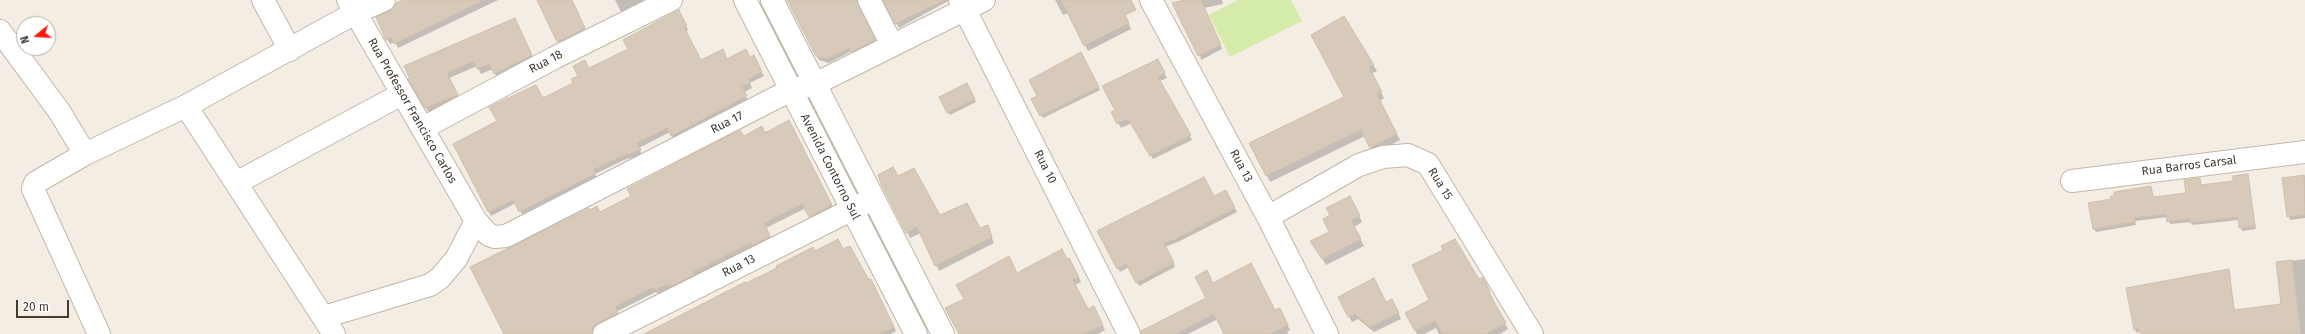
<!DOCTYPE html>
<html>
<head>
<meta charset="utf-8">
<style>
  body { margin:0 }
  #map { position:relative; width:2305px; height:334px; overflow:hidden; background:#f3ede4; font-family:"Fira Sans",sans-serif }
  canvas { display:block }
  .north { position:absolute; left:16px; top:16px; width:40px; height:40px; box-sizing:border-box; background:#fff; border:1px solid #b5b1ad; border-radius:50%; rotate:252deg; font-size:11px; font-weight:700; line-height:16px; text-align:center; color:#453c33 }
  .north::after { content:''; display:block; margin:auto; width:14px; height:18px; background:#ff170f; clip-path:polygon(50% 0,100% 100%,50% 72%,0 100%) }
  .scale { position:absolute; left:16px; top:300px; width:53px; height:18px; box-sizing:border-box; border:2px solid #453c33; border-top:0; padding-left:5px; font-size:12px; line-height:14px; white-space:nowrap; color:#453c33; -webkit-text-stroke:3px #fff; paint-order:stroke }
</style>
</head>
<body>
<div id="map">
<canvas width="2305" height="334"></canvas>
<div class="north">N</div>
<div class="scale">20 m</div>
</div>
<script>
const g = document.querySelector('canvas').getContext('2d');
g.lineJoin = 'round';
function paint(path, color) {
  g.fillStyle = color;
  g.fill(path, 'evenodd');
}
function shape(rows) {
  const path = new Path2D();
  for (const r of rows) {
    path.moveTo(r[0], r[1]);
    for (let i = 2; i < r.length; i += 2) path.lineTo(r[i], r[i + 1]);
  }
  return path;
}
function trace(path, color, width, dash) {
  g.strokeStyle = color;
  g.lineWidth = width;
  g.lineCap = dash ? 'butt' : 'round';
  g.setLineDash(dash || []);
  g.stroke(path);
}
function write(font, color, halo, rows, align = 'center') {
  g.font = font + ' "Fira Sans",sans-serif';
  g.lineWidth = 3.5;
  g.setLineDash([]);
  g.textBaseline = 'middle';
  g.strokeStyle = halo;
  g.fillStyle = color;
  for (const [text, x, y, turn = 0] of rows) {
    g.save();
    g.translate(x, y);
    g.rotate((+turn || 0) * Math.PI / 180);
    g.textAlign = isNaN(turn) ? turn : align;
    if (halo) g.strokeText(text, 0, 0);
    g.fillText(text, 0, 0);
    g.restore();
  }
}
paint(shape([
  [1238,0,1291,0,1302,21,1230,57,1209,15]
]), '#d5eba9');
paint(shape([
  [404,0,498,0,398,48,395,42,390,44,387,39,390,12],
  [538,0,571,0,586,32,560,45],
  [615,0,651,0,622,14],
  [788,0,860,0,859,10,877,44,854,55,852,51,829,63,819,60],
  [883,0,950,0,899,28],
  [1055,0,1119,0,1131,29,1088,51,1068,13,1063,15],
  [1188,0,1222,0,1223,4,1204,8,1222,49,1201,60],
  [681,15,688,30,685,32,700,62,753,56,764,76,750,83,752,88,744,92,748,101,674,140,670,132,639,148,642,155,624,160,595,174,597,178,523,216,516,203,491,216,454,144,574,83,589,69,629,49],
  [1344,18,1377,71,1371,74,1384,98,1380,101,1400,140,1374,154,1365,136,1270,182,1251,144,1345,98],
  [516,23,534,60,498,79,493,69,481,74,477,66,449,78,460,101,429,113,410,80],
  [1080,53,1100,90,1043,118,1033,99,1038,96],
  [1160,65,1167,78,1160,81,1192,140,1153,159,1132,123,1121,128,1113,113],
  [967,84,976,102,950,115,941,97],
  [791,126,834,210,813,221,806,208,766,228,772,242,679,288,667,290,658,294,656,292,616,312,620,318,596,334,505,334,589,211,600,213,743,137],
  [2247,175,2256,229,2242,231,2239,220,2193,225,2191,222,2170,224,2168,217,2135,221,2136,225,2096,232,2094,229,2112,199,2151,187,2154,198,2187,194,2199,179,2201,186,2234,182],
  [2305,176,2305,218,2290,220,2283,179],
  [898,177,940,216,980,229,987,226,994,243,939,271,921,233,910,238,907,232],
  [1226,191,1237,212,1178,242,1165,247,1175,267,1139,286,1129,267,1120,272,1099,231,1213,197],
  [1353,203,1362,222,1354,227,1364,246,1326,265,1312,242,1331,232],
  [843,251,873,284,896,331,891,334,643,334,815,252],
  [2305,259,2305,334,2142,334,2140,331,2137,333,2135,330,2127,288,2228,270,2235,311,2283,304,2277,263],
  [1067,260,1072,264,1081,282,1075,285,1088,310,1093,307,1105,330,1098,334,960,334,1017,274],
  [1476,277,1486,285,1493,299,1491,300,1508,329,1500,334,1439,334,1436,328,1424,334,1417,334,1406,313],
  [1213,284,1282,314,1290,330,1287,332,1288,334,1226,334,1218,319,1188,334,1156,334,1208,299],
  [1339,298,1395,305,1401,319,1374,332,1358,319,1352,322]
]), '#0003');
const building = shape([
  [403,0,484,0,394,44,392,37,386,40,376,17,389,11,396,3,403,0],
  [537,0,572,0,585,28,557,42,537,0],
  [787,0,857,0,875,40,851,52,849,48,826,59,816,56,787,0],
  [883,0,944,0,895,24,883,0],
  [1061,0,1131,0,1136,10,1125,15,1129,23,1084,46,1061,0],
  [1184,0,1201,0,1221,45,1198,56,1172,3,1184,0],
  [679,10,687,26,684,27,701,60,723,49,727,59,746,49,750,57,754,55,762,72,748,79,750,83,742,87,747,96,671,136,667,128,637,143,641,150,622,156,593,170,595,174,519,212,513,200,488,212,453,144,497,121,489,107,536,85,543,98,573,83,571,79,578,76,573,66,585,60,589,68,628,49,623,40,679,10],
  [1344,16,1374,65,1369,67,1382,92,1377,94,1397,134,1370,148,1361,130,1266,176,1249,143,1344,97,1311,35,1344,16],
  [515,18,532,55,494,74,489,64,477,69,474,61,447,73,458,95,425,108,408,79,410,79,404,66,515,18],
  [1081,52,1099,87,1040,116,1031,99,1037,96,1029,80,1081,52],
  [1158,59,1165,73,1158,77,1191,135,1150,156,1128,119,1117,124,1111,112,1115,110,1102,86,1158,59],
  [967,83,975,99,947,113,939,97,967,83],
  [789,120,832,205,809,217,802,204,764,223,770,236,752,246,751,243,693,272,694,275,676,284,664,286,654,290,653,287,615,307,618,313,598,323,593,327,592,334,504,334,470,267,589,208,590,210,597,206,600,212,631,196,627,189,740,130,744,136,762,126,765,133,789,120],
  [893,167,898,176,914,168,940,215,967,203,980,228,988,225,992,237,935,266,917,227,906,233,881,184,878,175,893,167],
  [2248,174,2255,226,2239,228,2238,217,2190,223,2190,219,2167,222,2166,214,2134,218,2135,222,2093,229,2088,203,2111,199,2111,196,2114,196,2114,192,2151,186,2153,197,2186,193,2184,180,2200,178,2201,185,2233,181,2233,176,2248,174],
  [2304,175,2305,215,2287,217,2282,178,2304,175],
  [1204,177,1214,196,1226,190,1235,208,1176,239,1164,243,1174,263,1136,283,1126,264,1117,269,1097,231,1204,177],
  [1350,196,1360,216,1351,220,1361,239,1322,259,1310,241,1329,232,1323,219,1330,215,1326,208,1350,196],
  [838,239,843,249,850,246,869,280,871,279,894,327,879,334,644,334,745,282,746,283,777,268,776,266,813,247,815,251,838,239],
  [1455,239,1477,276,1480,279,1483,277,1490,292,1489,293,1506,323,1486,334,1442,334,1435,321,1415,331,1405,313,1429,300,1412,265,1443,250,1441,246,1455,239],
  [1062,249,1067,259,1069,258,1079,277,1073,280,1088,309,1094,306,1103,325,1085,334,959,334,945,308,964,299,956,285,1009,256,1017,273,1062,249],
  [2292,260,2301,334,2141,334,2138,328,2134,330,2126,288,2229,269,2234,310,2281,304,2276,262,2292,260],
  [1251,263,1275,310,1280,308,1288,325,1270,334,1224,334,1214,314,1176,334,1141,334,1141,331,1206,298,1195,277,1207,270,1213,283,1251,263],
  [1374,278,1386,302,1392,299,1399,313,1370,327,1355,314,1348,317,1338,297,1374,278]
]);
paint(building, '#d8cabb');
trace(building, '#d1beab', 1);
const minor = shape([
  [263,0,290,50],
  [348,0,476,221,489,235,495,237,506,236,791,90,815,84,984,0],
  [745,0,916,334],
  [772,0,943,334],
  [869,0,892,45],
  [960,0,1129,334],
  [1151,0,1268,217,1327,334],
  [0,31,59,111,85,154,186,106,334,334],
  [186,106,355,13,384,0],
  [423,128,554,58,671,0],
  [85,154,35,183,33,189,99,334],
  [2072,181,2305,152],
  [236,183,402,94],
  [1268,217,1359,165,1383,157,1408,155,1428,164,1532,334],
  [324,317,430,285,440,278,456,259,476,221],
  [604,334,865,203]
]);
trace(minor, '#c2b6a9', 24);
trace(minor, '#fff', 22);
write('12px', '#453c33', '#fff', [
  ["Rua 18",546,62,-28],
  ["Rua Professor Francisco Carlos",412,111,60],
  ["Rua 17",727,123,-27],
  ["Rua 13",1241,166,62],
  ["Rua Barros Carsal",2189,166,-7],
  ["Avenida Contorno Sul",830,167,63],
  ["Rua 10",1045,167,63],
  ["Rua 15",1440,184,58],
  ["Rua 13",739,266,-27]
]);
</script>
</body>
</html>
